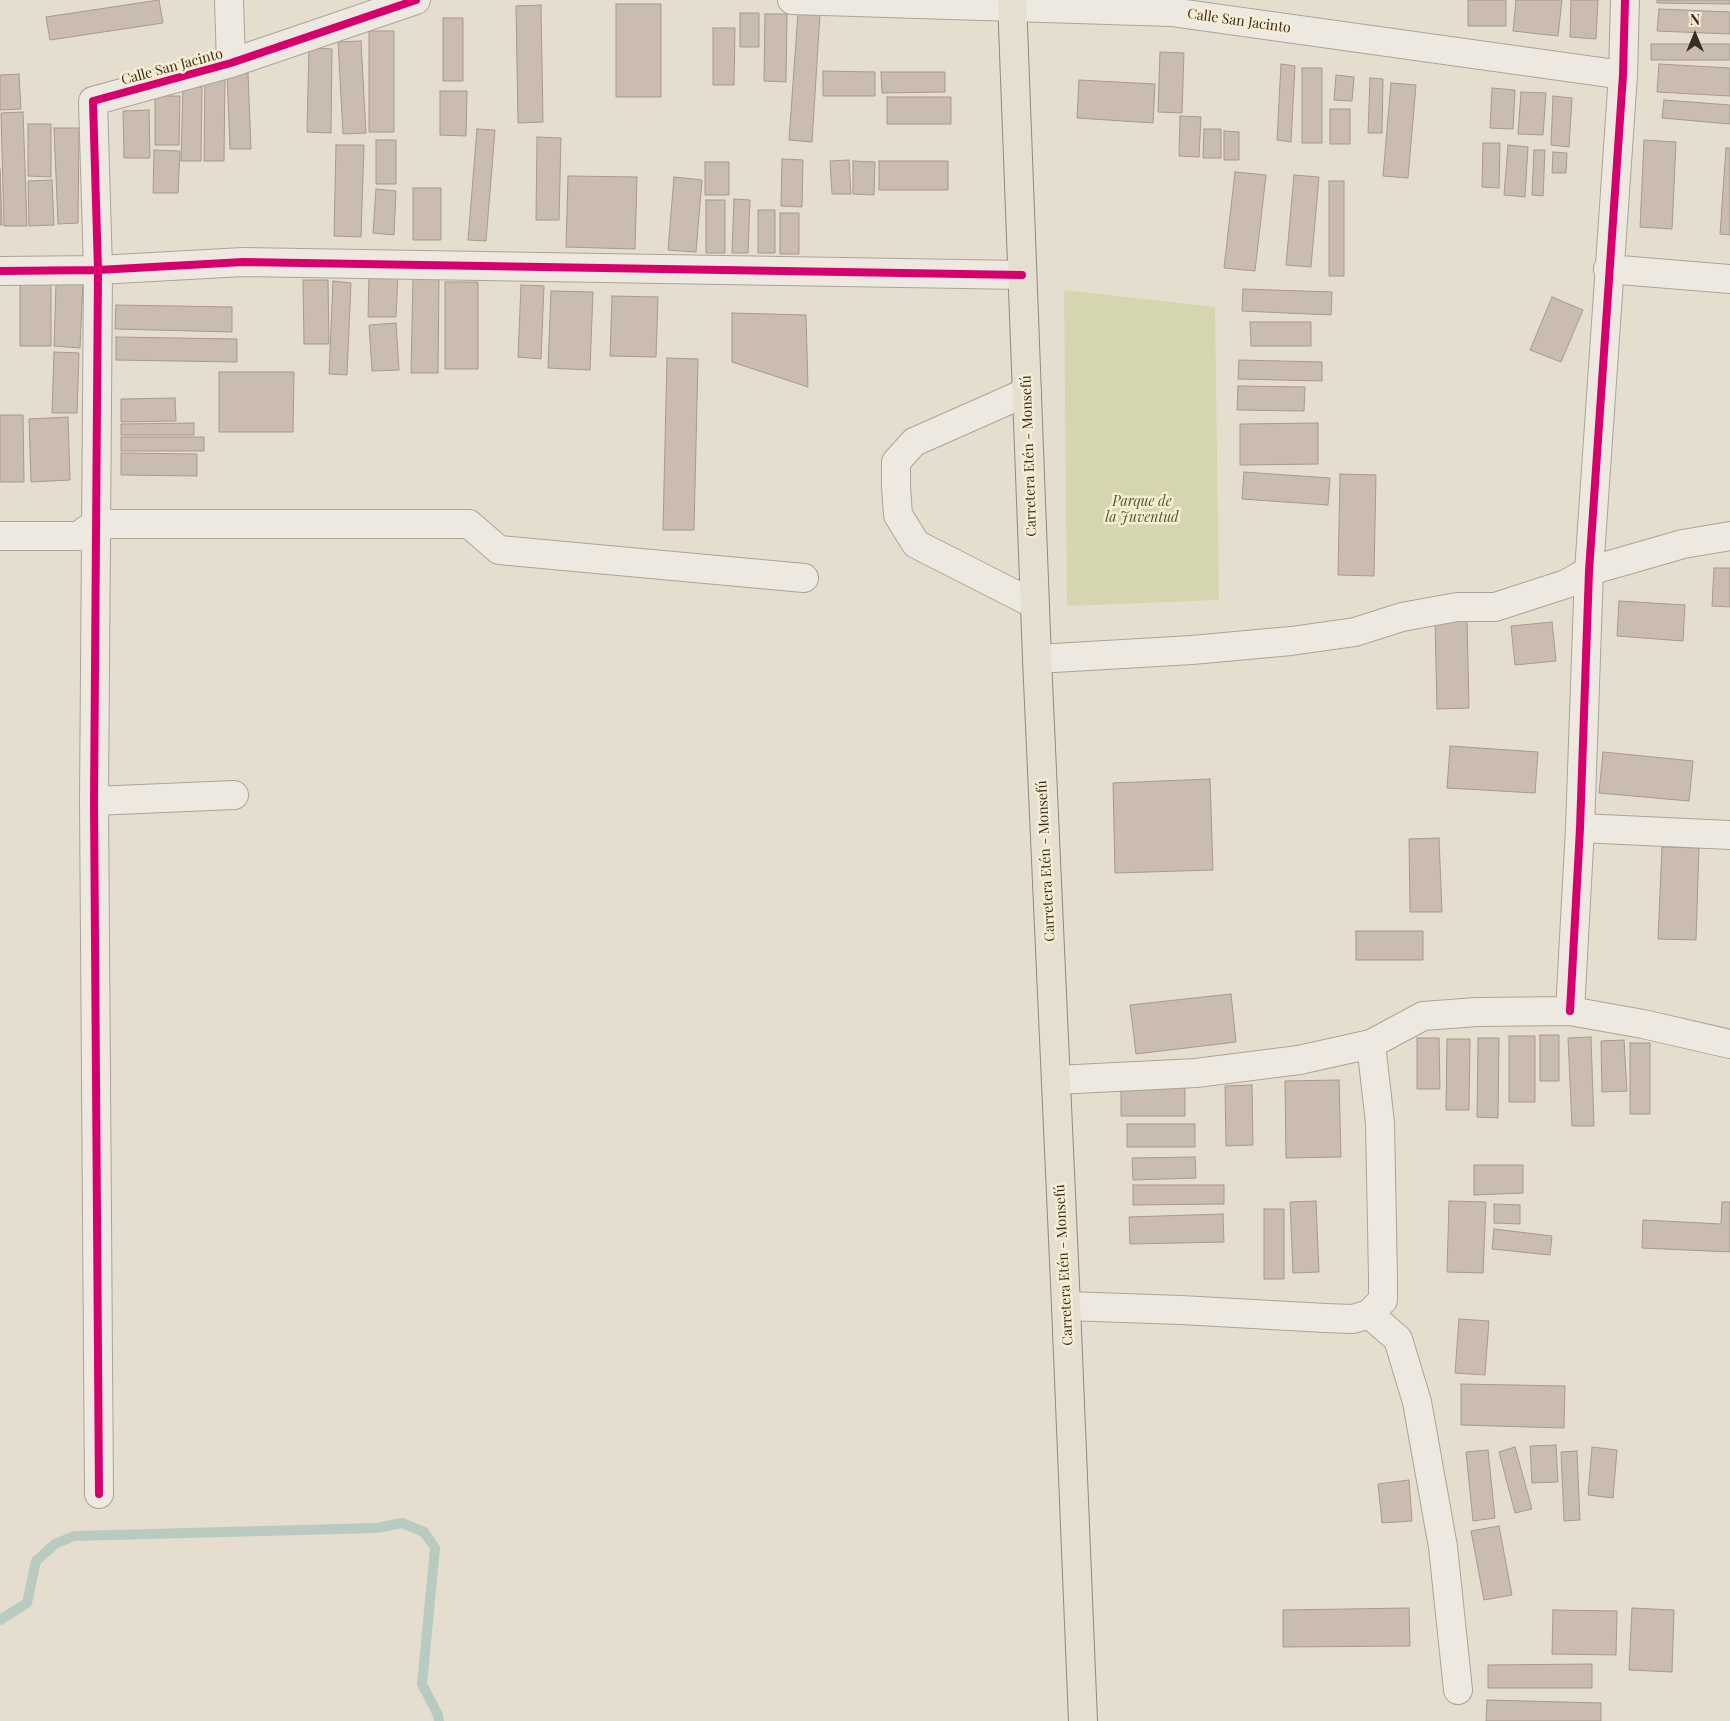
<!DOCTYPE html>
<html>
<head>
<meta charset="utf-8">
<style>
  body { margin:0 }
  #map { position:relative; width:1730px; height:1721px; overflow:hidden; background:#e5dece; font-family:"Playfair Display",serif }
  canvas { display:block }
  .north { position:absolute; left:1670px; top:10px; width:50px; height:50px; -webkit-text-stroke:4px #f7edd4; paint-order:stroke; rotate:0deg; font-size:14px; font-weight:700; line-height:20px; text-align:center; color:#3b2c1e }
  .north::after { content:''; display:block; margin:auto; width:18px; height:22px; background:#3b2c1e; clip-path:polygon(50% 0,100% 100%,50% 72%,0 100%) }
</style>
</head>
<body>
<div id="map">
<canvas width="1730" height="1721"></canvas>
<div class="north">N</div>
</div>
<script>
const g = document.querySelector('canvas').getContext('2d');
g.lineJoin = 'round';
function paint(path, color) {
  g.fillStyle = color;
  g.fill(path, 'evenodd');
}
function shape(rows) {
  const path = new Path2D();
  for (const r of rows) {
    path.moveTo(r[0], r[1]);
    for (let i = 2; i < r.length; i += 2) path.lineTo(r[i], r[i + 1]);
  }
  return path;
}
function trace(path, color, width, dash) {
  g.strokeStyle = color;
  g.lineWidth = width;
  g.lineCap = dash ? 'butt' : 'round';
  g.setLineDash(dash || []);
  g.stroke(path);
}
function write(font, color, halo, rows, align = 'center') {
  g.font = font + ' "Playfair Display",serif';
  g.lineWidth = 5;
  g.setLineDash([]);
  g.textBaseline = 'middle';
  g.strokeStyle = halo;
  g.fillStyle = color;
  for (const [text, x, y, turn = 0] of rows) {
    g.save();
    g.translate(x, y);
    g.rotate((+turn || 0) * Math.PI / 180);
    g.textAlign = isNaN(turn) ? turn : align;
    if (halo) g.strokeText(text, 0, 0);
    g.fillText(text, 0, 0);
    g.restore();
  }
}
paint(shape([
  [1064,290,1215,307,1219,600,1067,606]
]), '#d5d5b0');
trace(shape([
  [0,1620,27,1603,36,1561,55,1544,74,1536,377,1528,402,1523,424,1532,435,1548,422,1684,438,1715,439,1721]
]), '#b9cbc0', 10);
const building = shape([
  [159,0,163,23,50,40,46,17,159,0],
  [1468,0,1506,0,1506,26,1468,26,1468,0],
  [1516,0,1562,0,1558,36,1513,31,1516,0],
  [1571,0,1598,0,1596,39,1570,37,1571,0],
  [1657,0,1730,0,1730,4,1657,3,1657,0],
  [616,4,661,4,661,97,616,97,616,4],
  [541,5,543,122,518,123,516,6,541,5],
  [1659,9,1730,12,1730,34,1657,31,1659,9],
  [740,13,759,13,759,47,740,47,740,13],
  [798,13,820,14,812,142,789,140,798,13],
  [765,14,787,14,786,82,764,81,765,14],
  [443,18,463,18,463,81,443,81,443,18],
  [713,28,735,28,734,85,713,85,713,28],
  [369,31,394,31,394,132,369,132,369,31],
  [361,41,366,133,343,134,338,42,361,41],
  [1651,44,1730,44,1730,60,1651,60,1651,44],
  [309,48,332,49,331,133,307,132,309,48],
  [1160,52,1184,53,1182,113,1158,112,1160,52],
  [1281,64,1295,66,1291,142,1277,140,1281,64],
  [1659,64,1730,68,1730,96,1657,92,1659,64],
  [1302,68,1322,68,1322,143,1302,143,1302,68],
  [823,71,875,72,875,96,823,96,823,71],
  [881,72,945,72,945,92,882,93,881,72],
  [227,73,248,73,251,149,230,149,227,73],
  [19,74,21,109,0,110,0,75,19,74],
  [205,75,225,76,224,161,204,161,205,75],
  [1336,75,1354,77,1352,101,1334,100,1336,75],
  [1370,78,1383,79,1382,133,1368,133,1370,78],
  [1079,80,1155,84,1153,123,1077,118,1079,80],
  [1391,83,1416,85,1408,178,1383,176,1391,83],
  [183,86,202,87,201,161,181,161,183,86],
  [1492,88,1515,90,1513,129,1490,128,1492,88],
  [440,91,467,91,466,136,440,135,440,91],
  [1521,92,1546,93,1543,135,1518,134,1521,92],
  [155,96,180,96,179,145,155,145,155,96],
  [1553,96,1572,98,1569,147,1551,145,1553,96],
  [887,97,951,97,951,124,887,124,887,97],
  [1664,100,1730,105,1730,124,1662,118,1664,100],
  [1330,109,1350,109,1350,144,1330,144,1330,109],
  [149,110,150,158,124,158,123,111,149,110],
  [23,112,27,226,4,226,1,113,23,112],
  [1180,116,1201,117,1199,157,1179,156,1180,116],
  [28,124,51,124,51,177,28,176,28,124],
  [54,128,79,128,78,223,58,224,54,128],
  [477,129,495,130,486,241,468,240,477,129],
  [1204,129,1221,129,1221,158,1203,158,1204,129],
  [1224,131,1239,132,1239,160,1224,160,1224,131],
  [537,137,561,138,559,220,536,220,537,137],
  [376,140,396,140,396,184,376,184,376,140],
  [1644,140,1676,142,1672,229,1640,227,1644,140],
  [1483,143,1500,143,1499,188,1482,187,1483,143],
  [336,145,364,145,361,237,334,236,336,145],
  [1508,145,1528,147,1525,197,1504,195,1508,145],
  [1726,148,1730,148,1730,235,1720,234,1726,148],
  [154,150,180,151,178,193,153,193,154,150],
  [1534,150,1545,150,1543,196,1532,195,1534,150],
  [1553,152,1567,153,1566,173,1552,173,1553,152],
  [782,159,803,160,802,207,781,206,782,159],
  [849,160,851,194,832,194,830,161,849,160],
  [853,161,875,162,874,195,853,194,853,161],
  [879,161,948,161,948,190,879,190,879,161],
  [705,162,729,162,729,195,705,195,705,162],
  [0,169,2,225,0,225,0,169],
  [1235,172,1266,175,1255,271,1224,268,1235,172],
  [1294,175,1319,177,1311,267,1286,265,1294,175],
  [568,176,637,177,635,249,566,247,568,176],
  [674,177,702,180,696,252,668,250,674,177],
  [52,180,54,225,29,226,28,181,52,180],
  [1329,181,1344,181,1344,276,1329,276,1329,181],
  [413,188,441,188,441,240,413,240,413,188],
  [376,189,396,191,394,235,373,233,376,189],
  [734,199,750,200,748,253,732,253,734,199],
  [706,200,725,200,725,253,706,253,706,200],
  [758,210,775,210,775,253,758,253,758,210],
  [780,213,799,213,799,254,780,254,780,213],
  [369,274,398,275,396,317,368,317,369,274],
  [413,278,439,278,438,373,411,373,413,278],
  [303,280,328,280,329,344,304,344,303,280],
  [333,281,351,283,347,375,329,374,333,281],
  [445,282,478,282,478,369,445,369,445,282],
  [56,283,83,283,80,348,54,346,56,283],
  [20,284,51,284,51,346,20,346,20,284],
  [521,285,544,286,541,359,518,357,521,285],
  [1243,289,1332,292,1331,315,1242,311,1243,289],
  [551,291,593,292,590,370,548,368,551,291],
  [612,296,658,297,656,357,610,356,612,296],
  [1552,297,1583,310,1561,362,1530,350,1552,297],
  [116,305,232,307,232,332,115,329,116,305],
  [732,313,806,315,808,387,732,362,732,313],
  [1250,322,1311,322,1311,346,1251,346,1250,322],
  [396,323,399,370,372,371,369,325,396,323],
  [116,337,237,339,237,362,116,360,116,337],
  [54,352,79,353,77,413,52,413,54,352],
  [667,358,698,359,694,530,663,530,667,358],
  [1239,360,1322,362,1322,381,1238,379,1239,360],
  [219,372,294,372,293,432,219,432,219,372],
  [1238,386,1305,387,1304,411,1237,410,1238,386],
  [175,398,176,421,121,422,121,399,175,398],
  [0,415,23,415,24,482,0,482,0,415],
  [68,417,70,480,31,482,29,419,68,417],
  [194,423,194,435,121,435,121,424,194,423],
  [1318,423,1318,464,1240,465,1240,424,1318,423],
  [121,437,204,437,204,451,121,451,121,437],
  [121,453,197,454,197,476,121,475,121,453],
  [1244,472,1330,478,1328,505,1242,499,1244,472],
  [1340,474,1376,475,1374,576,1338,575,1340,474],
  [1714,568,1730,568,1730,607,1712,606,1714,568],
  [1619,601,1685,605,1683,641,1617,636,1619,601],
  [1467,619,1469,708,1437,709,1435,620,1467,619],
  [1552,622,1556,661,1515,665,1511,626,1552,622],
  [1450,746,1538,752,1535,793,1447,788,1450,746],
  [1603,752,1693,761,1689,801,1599,793,1603,752],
  [1210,779,1213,870,1115,873,1113,783,1210,779],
  [1439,838,1442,912,1410,912,1409,839,1439,838],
  [1662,847,1699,848,1696,940,1658,939,1662,847],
  [1356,931,1423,931,1423,960,1356,960,1356,931],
  [1231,994,1236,1042,1136,1054,1130,1005,1231,994],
  [1540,1035,1559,1035,1559,1081,1540,1081,1540,1035],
  [1509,1036,1535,1036,1535,1102,1509,1102,1509,1036],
  [1591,1037,1594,1126,1572,1126,1568,1038,1591,1037],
  [1417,1038,1439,1038,1440,1089,1417,1089,1417,1038],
  [1478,1038,1499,1038,1498,1118,1477,1117,1478,1038],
  [1447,1039,1470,1039,1469,1110,1446,1110,1447,1039],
  [1624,1040,1627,1091,1602,1092,1601,1041,1624,1040],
  [1630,1043,1650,1043,1650,1114,1630,1114,1630,1043],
  [1339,1080,1341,1157,1286,1158,1285,1081,1339,1080],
  [1121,1084,1185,1084,1185,1116,1121,1116,1121,1084],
  [1252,1085,1253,1145,1226,1146,1225,1086,1252,1085],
  [1127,1124,1195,1124,1195,1147,1127,1147,1127,1124],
  [1195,1157,1196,1178,1133,1180,1132,1158,1195,1157],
  [1474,1165,1523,1165,1523,1193,1474,1195,1474,1165],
  [1133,1185,1224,1185,1224,1204,1133,1205,1133,1185],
  [1316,1201,1319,1272,1293,1273,1290,1202,1316,1201],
  [1449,1201,1486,1202,1483,1273,1447,1272,1449,1201],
  [1722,1202,1730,1202,1730,1252,1642,1248,1643,1220,1721,1224,1722,1202],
  [1494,1204,1520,1205,1520,1224,1494,1223,1494,1204],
  [1264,1209,1284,1209,1284,1279,1264,1279,1264,1209],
  [1223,1214,1224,1242,1130,1244,1129,1217,1223,1214],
  [1494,1229,1552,1236,1550,1255,1492,1249,1494,1229],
  [1459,1319,1489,1321,1485,1375,1455,1373,1459,1319],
  [1461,1384,1565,1386,1564,1428,1461,1425,1461,1384],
  [1556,1445,1558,1482,1532,1483,1530,1446,1556,1445],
  [1515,1447,1532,1509,1515,1513,1499,1452,1515,1447],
  [1592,1447,1617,1450,1613,1498,1588,1495,1592,1447],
  [1488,1450,1495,1518,1473,1521,1466,1452,1488,1450],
  [1577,1451,1580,1520,1564,1521,1561,1452,1577,1451],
  [1409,1480,1412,1521,1382,1523,1378,1484,1409,1480],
  [1499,1526,1512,1595,1484,1600,1471,1531,1499,1526],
  [1409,1608,1410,1646,1283,1647,1283,1610,1409,1608],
  [1632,1608,1674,1610,1672,1672,1629,1670,1632,1608],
  [1553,1610,1617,1611,1616,1655,1552,1654,1553,1610],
  [1592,1664,1592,1688,1488,1688,1488,1665,1592,1664],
  [1487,1700,1601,1703,1601,1721,1486,1721,1487,1700]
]);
paint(building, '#cabcaf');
trace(building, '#a69a8d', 1);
const minor = shape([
  [229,0,231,63],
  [792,0,1171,12,1623,75],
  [1608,269,1730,279],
  [0,271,98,270,243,262,1022,275],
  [1027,392,914,442,896,462,896,486,898,515,916,544,1034,604],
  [0,536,78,536,95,524,469,524,499,550,804,578],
  [1037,659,1192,650,1291,641,1355,632,1402,617,1457,607,1495,607,1566,584,1589,571,1683,544,1730,536],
  [94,801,234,795],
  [1580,828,1730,835],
  [1570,1011,1580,828,1589,571,1623,75,1625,0],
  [1056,1080,1196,1073,1299,1060,1371,1044,1423,1016,1477,1012,1570,1011,1643,1024,1730,1044],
  [1066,1306,1181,1310,1325,1318,1353,1319,1369,1314,1383,1300,1383,1278,1380,1123,1371,1044],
  [1369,1314,1398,1339,1417,1402,1443,1547,1458,1690],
  [99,1494,94,801,98,270,93,101,231,63,416,0]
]);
const major = shape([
  [1012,0,1037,659,1066,1306,1083,1721]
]);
trace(minor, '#aba397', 30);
trace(major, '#90897e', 30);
trace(minor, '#eee9e0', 28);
trace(major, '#e5dfd1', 28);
trace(shape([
  [0,271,98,270,243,262,1022,275],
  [1570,1011,1580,828,1589,571,1623,75,1625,0],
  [99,1494,94,801,98,270,93,101,231,63,416,0]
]), '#d6006c', 8);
write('14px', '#3b2c1e', '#f7edd4', [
  ["Calle San Jacinto",1239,21,8],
  ["Calle San Jacinto",172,67,-15],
  ["Carretera Etén - Monsefú",1029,456,-92],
  ["Carretera Etén - Monsefú",1046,861,-93],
  ["Carretera Etén - Monsefú",1064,1265,-93]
]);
write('italic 14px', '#4b5824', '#f7edd4', [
  ["Parque de",1142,502],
  ["la Juventud",1142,518]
]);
</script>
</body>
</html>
